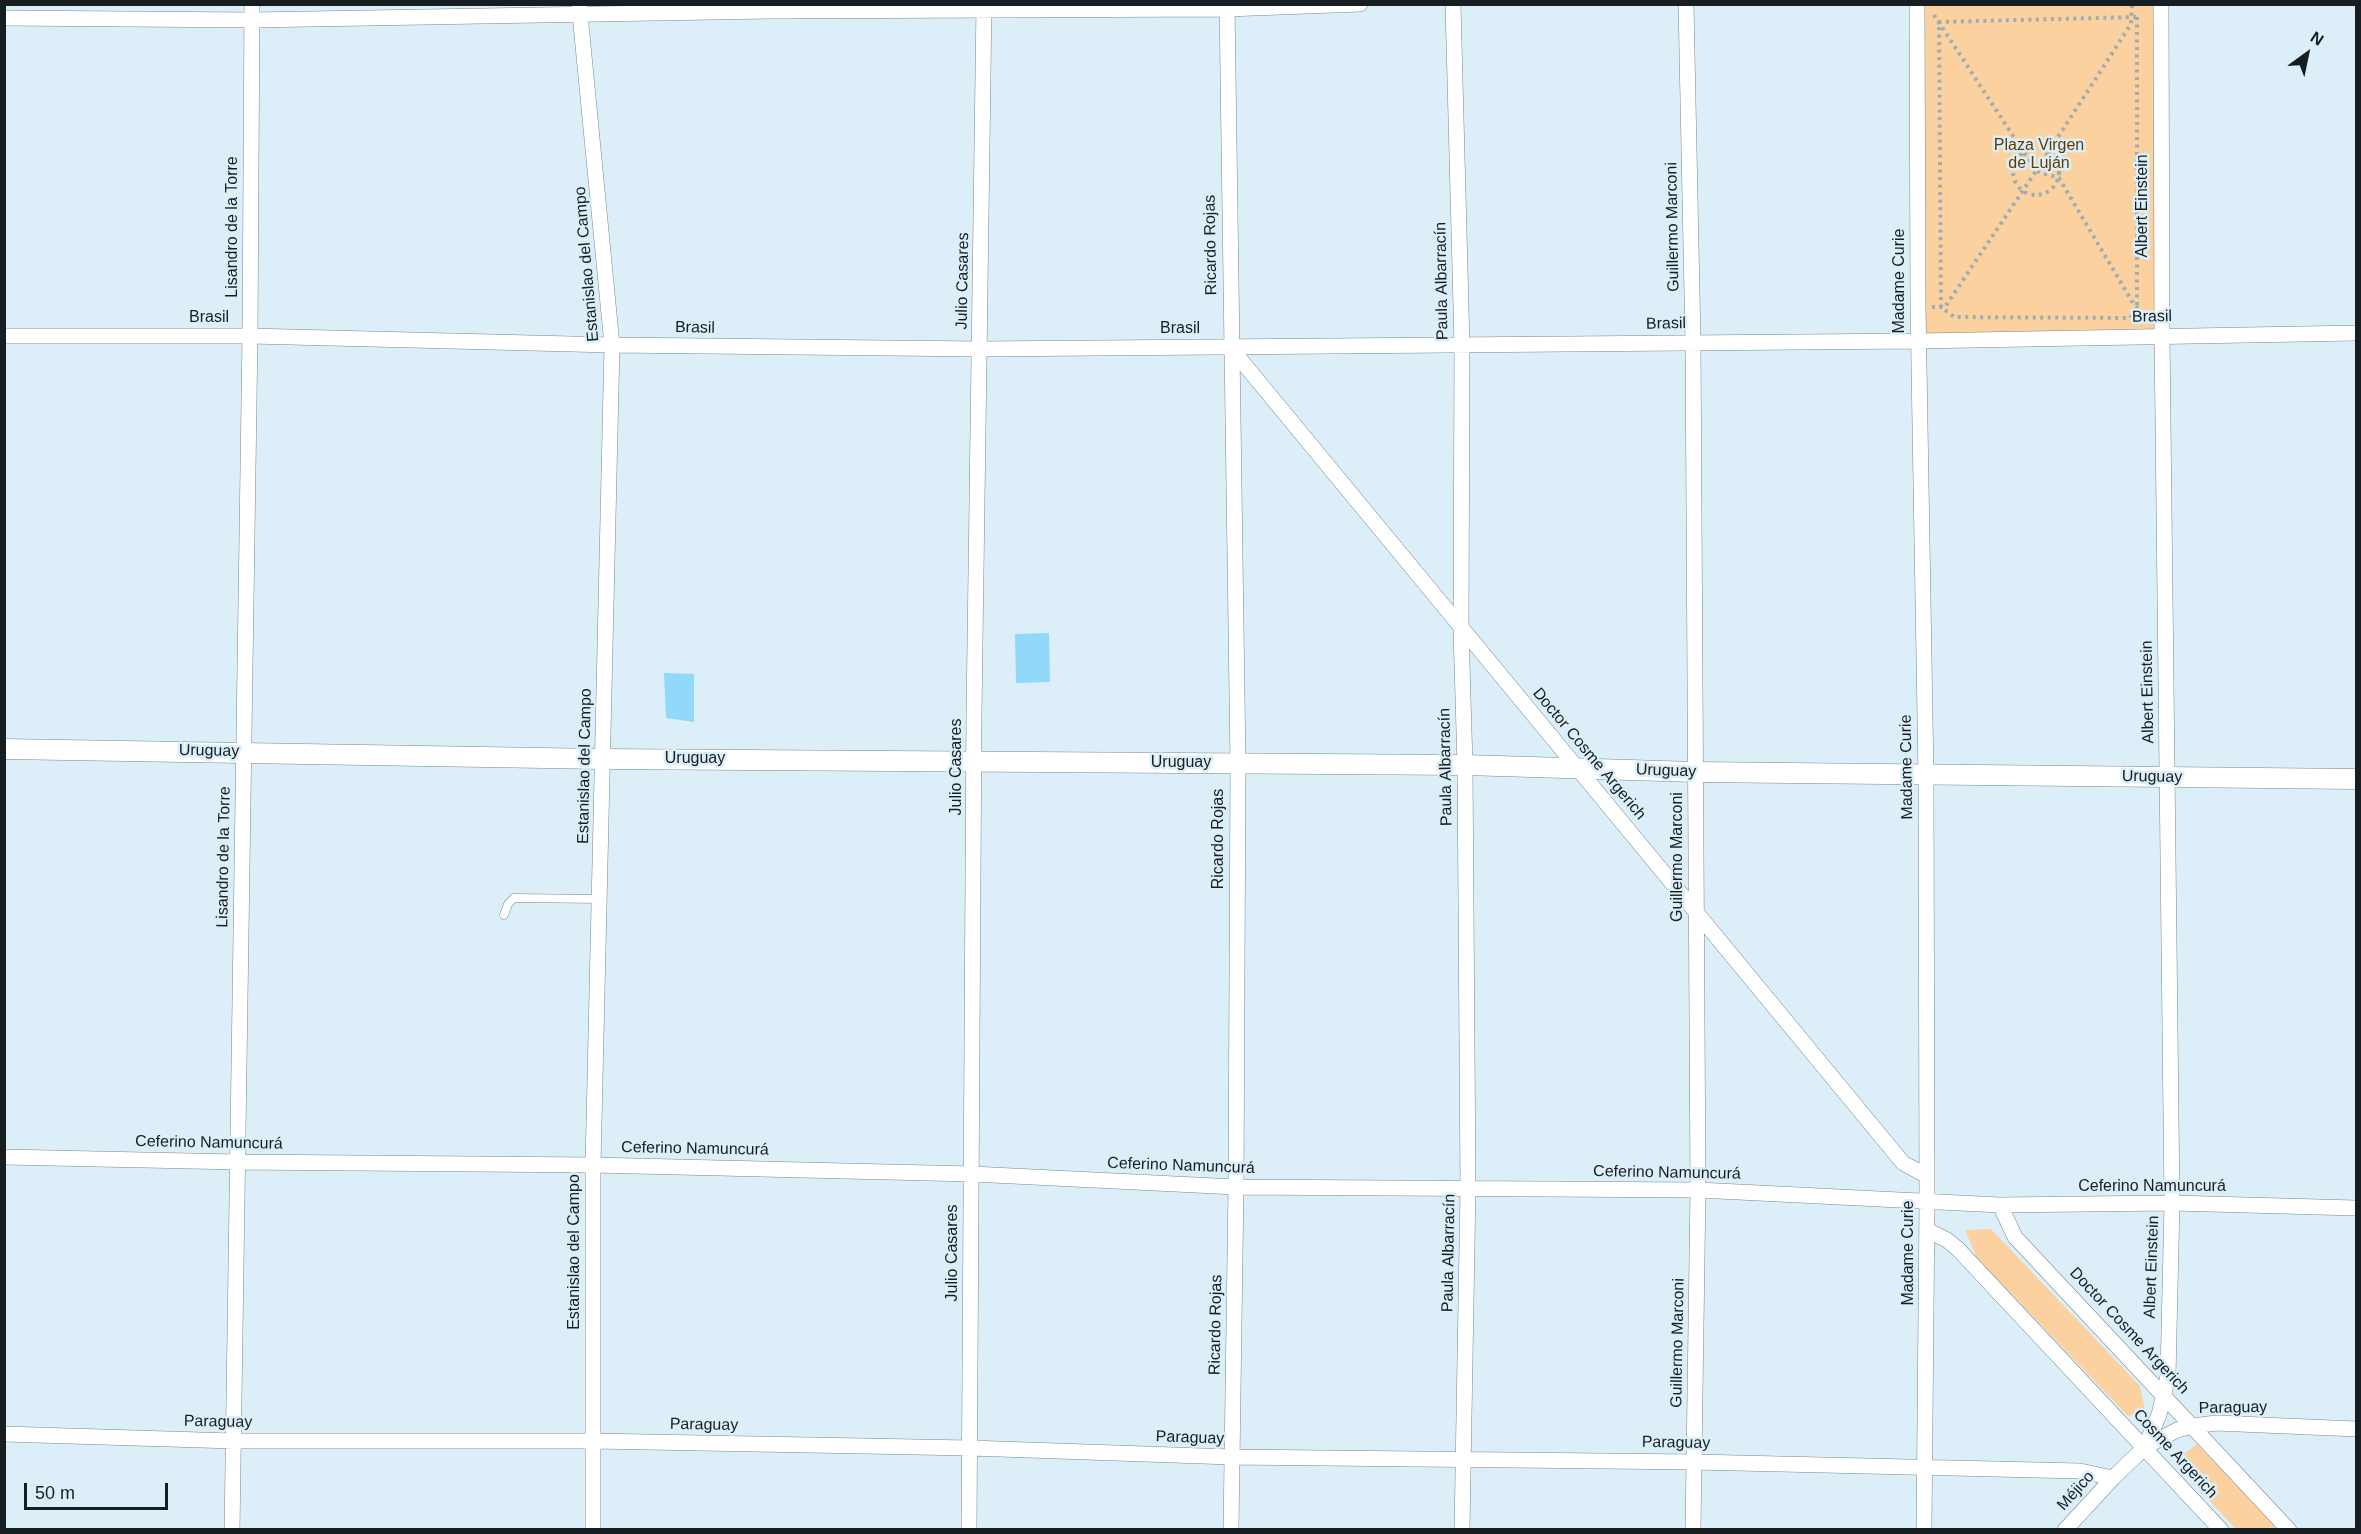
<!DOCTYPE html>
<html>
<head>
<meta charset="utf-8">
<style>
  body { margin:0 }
  #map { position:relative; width:2361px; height:1534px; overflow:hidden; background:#dceff9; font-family:Helvetica,sans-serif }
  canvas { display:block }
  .frame { position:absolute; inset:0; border:6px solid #171e21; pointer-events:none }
  .north { position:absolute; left:2277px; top:24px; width:60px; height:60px; -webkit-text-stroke:4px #dceff9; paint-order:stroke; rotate:33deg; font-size:16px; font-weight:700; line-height:24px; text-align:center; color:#171e21 }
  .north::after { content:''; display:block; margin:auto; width:21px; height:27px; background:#171e21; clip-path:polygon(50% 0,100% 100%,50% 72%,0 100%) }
  .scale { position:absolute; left:24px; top:1483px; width:144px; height:27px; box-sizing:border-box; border:3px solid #171e21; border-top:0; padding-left:8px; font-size:18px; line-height:21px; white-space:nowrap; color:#171e21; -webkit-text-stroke:4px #dceff9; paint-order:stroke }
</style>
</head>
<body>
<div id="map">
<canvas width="2361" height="1534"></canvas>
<div class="frame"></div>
<div class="north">N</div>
<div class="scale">50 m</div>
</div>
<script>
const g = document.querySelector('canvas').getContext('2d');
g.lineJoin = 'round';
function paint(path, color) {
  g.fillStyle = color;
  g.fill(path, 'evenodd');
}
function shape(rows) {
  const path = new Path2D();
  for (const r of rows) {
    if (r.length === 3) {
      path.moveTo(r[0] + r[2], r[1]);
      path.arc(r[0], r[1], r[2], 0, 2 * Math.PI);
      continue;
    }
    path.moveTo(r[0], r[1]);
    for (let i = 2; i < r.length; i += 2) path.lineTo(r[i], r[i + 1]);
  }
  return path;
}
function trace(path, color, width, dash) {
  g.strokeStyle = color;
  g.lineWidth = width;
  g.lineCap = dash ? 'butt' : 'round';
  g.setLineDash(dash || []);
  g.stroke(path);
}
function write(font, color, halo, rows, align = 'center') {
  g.font = font + ' Helvetica,sans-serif';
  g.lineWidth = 5;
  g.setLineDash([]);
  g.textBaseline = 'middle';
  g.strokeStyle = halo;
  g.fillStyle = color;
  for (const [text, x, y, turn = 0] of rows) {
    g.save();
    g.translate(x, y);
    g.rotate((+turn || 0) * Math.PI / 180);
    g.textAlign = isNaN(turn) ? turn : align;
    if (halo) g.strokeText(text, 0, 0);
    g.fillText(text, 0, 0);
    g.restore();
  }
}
paint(shape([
  [1917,5,2161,5,2162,335,1918,341],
  [1991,1229,2140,1386,2145,1411,2128,1416,1977,1258,1965,1230],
  [2197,1444,2280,1529,2236,1529,2173,1462]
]), '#fcd1a0');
paint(shape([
  [1049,633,1050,682,1016,683,1015,634],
  [664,673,694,674,694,722,666,718]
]), '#91d8fa');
const service = shape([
  [504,915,508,904,514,898,599,899]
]);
const minor = shape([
  [579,4,612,345,593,1165,593,1530],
  [1227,4,1238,763,1236,1187,1231,1530],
  [1453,4,1462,345,1461,629,1465,765,1468,1188,1462,1530],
  [1686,4,1693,342,1698,1190,1693,1530],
  [1917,4,1918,307,1926,775,1927,1203,1924,1530],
  [4,18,252,20,770,11,1227,9,1360,4],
  [4,336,250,336,612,345,981,349,1918,341,2356,333],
  [1230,347,1903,1163,1927,1176],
  [4,1157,238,1162,593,1165,972,1174,1236,1187,1698,1190,2000,1205,2172,1203,2356,1208],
  [2000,1205,2015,1237,2289,1530],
  [1927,1230,1947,1240,1958,1249,2221,1530],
  [4,1434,234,1441,594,1441,970,1448,1232,1457,1695,1462,2080,1471,2113,1478,2145,1447,2177,1430,2193,1426,2216,1423,2356,1429],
  [2145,1447,2159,1415,2168,1376,2172,1203,2162,335,2161,4],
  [232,1530,250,336,252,4],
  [969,1530,974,714,984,4],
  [2065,1530,2113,1478]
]);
const tertiary = shape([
  [4,749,603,759,1465,765,1696,772,2356,779]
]);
trace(service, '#768891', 9);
trace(minor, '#768891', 16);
trace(tertiary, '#768891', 21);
trace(shape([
  [1934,15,2036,171,2059,178,2133,303,2145,316],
  [2137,17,2137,308,2130,318,1954,317,1941,307,1939,22,2137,17],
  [2036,172,23],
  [1932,307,1945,307,2036,171,2131,24,2132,4]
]), '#9dadb4', 4, [3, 4.5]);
trace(service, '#fff', 8);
trace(minor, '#fff', 15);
trace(tertiary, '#fff', 20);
write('16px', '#603c04', '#dceff9', [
  ["Plaza Virgen",2039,146],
  ["de Luján",2039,164]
]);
write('16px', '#171e21', '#dceff9', [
  ["Albert Einstein",2143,206,-90],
  ["Lisandro de la Torre",233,227,-90],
  ["Guillermo Marconi",1673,227,-91],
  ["Ricardo Rojas",1211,245,-91],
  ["Estanislao del Campo",587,264,-95],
  ["Julio Casares",963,281,-89],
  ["Paula Albarracín",1442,281,-91],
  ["Madame Curie",1900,281,-90],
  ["Brasil",2152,317,-1],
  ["Brasil",209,318],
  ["Brasil",1666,324,-1],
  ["Brasil",695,328,1],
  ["Brasil",1180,329],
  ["Albert Einstein",2148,692,-91],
  ["Uruguay",209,751,1],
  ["Doctor Cosme Argerich",1589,754,50],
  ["Uruguay",695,759],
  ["Uruguay",1181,763],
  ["Estanislao del Campo",585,766,-89],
  ["Julio Casares",957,767,-90],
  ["Paula Albarracín",1446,767,-91],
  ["Madame Curie",1907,767,-91],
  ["Uruguay",1666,771,2],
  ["Uruguay",2152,777,1],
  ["Ricardo Rojas",1219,839,-90],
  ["Lisandro de la Torre",224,857,-89],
  ["Guillermo Marconi",1678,857,-90],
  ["Ceferino Namuncurá",209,1143,1],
  ["Ceferino Namuncurá",695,1149,1],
  ["Ceferino Namuncurá",1181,1166,2],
  ["Ceferino Namuncurá",1667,1173,1],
  ["Ceferino Namuncurá",2152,1187],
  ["Estanislao del Campo",575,1252,-90],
  ["Julio Casares",953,1253,-90],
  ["Paula Albarracín",1449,1253,-89],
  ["Madame Curie",1909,1253,-90],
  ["Albert Einstein",2152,1267,-88],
  ["Ricardo Rojas",1216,1325,-89],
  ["Doctor Cosme Argerich",2129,1331,47],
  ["Guillermo Marconi",1678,1343,-89],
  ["Paraguay",2233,1408,-1],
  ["Paraguay",218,1422,1],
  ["Paraguay",704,1425,1],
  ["Paraguay",1190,1438,2],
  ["Paraguay",1676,1443,1],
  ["Cosme Argerich",2175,1454,47],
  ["Méjico",2076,1491,-48]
]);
</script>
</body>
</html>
